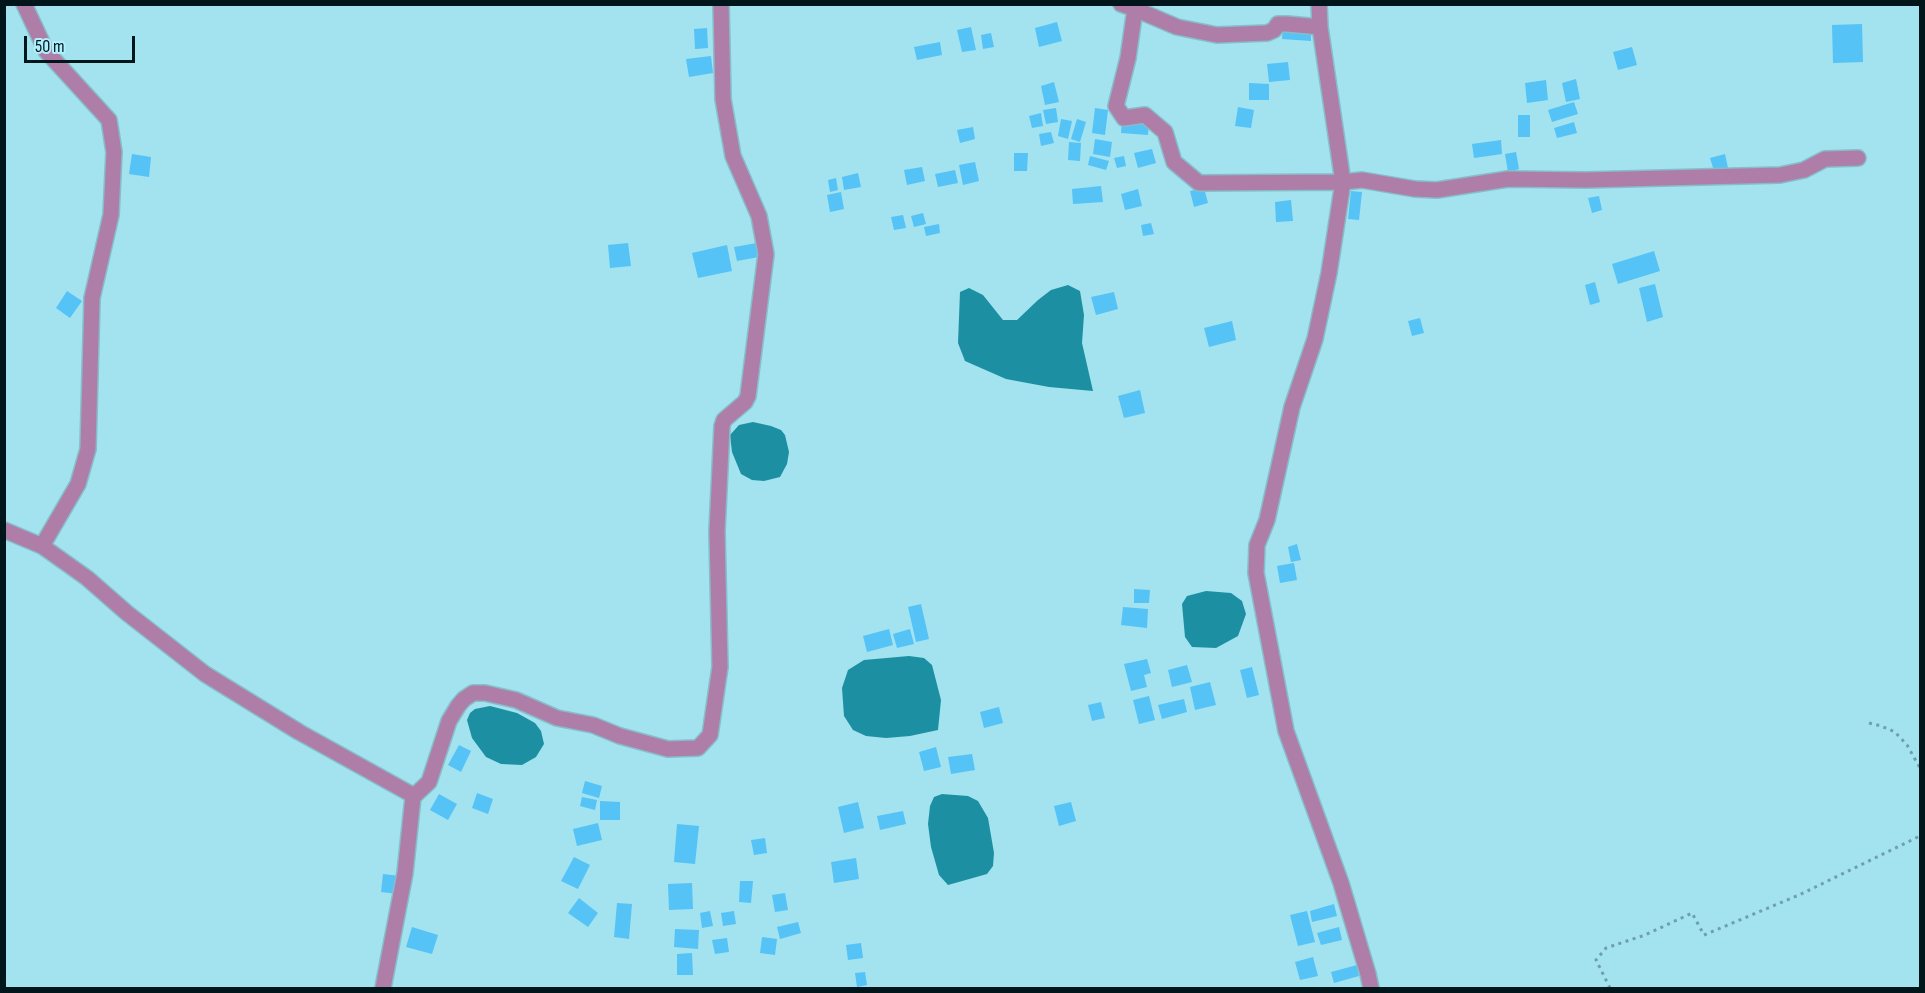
<!DOCTYPE html>
<html>
<head>
<meta charset="utf-8">
<style>
  body { margin:0 }
  #map { position:relative; width:1925px; height:993px; overflow:hidden; background:#a3e2ef; font-family:"Sofia Sans Condensed",sans-serif }
  canvas { display:block }
  .frame { position:absolute; inset:0; border:6px solid #00161b; pointer-events:none }
  .scale { position:absolute; left:24px; top:36px; width:111px; height:27px; box-sizing:border-box; border:3px solid #00161b; border-top:0; padding-left:8px; font-size:18px; line-height:21px; white-space:nowrap; color:#00161b; -webkit-text-stroke:4px #b0effc; paint-order:stroke }
</style>
</head>
<body>
<div id="map">
<canvas width="1925" height="993"></canvas>
<div class="frame"></div>
<div class="scale">50 m</div>
</div>
<script>
const g = document.querySelector('canvas').getContext('2d');
g.lineJoin = 'round';
function paint(path, color) {
  g.fillStyle = color;
  g.fill(path, 'evenodd');
}
function shape(rows) {
  const path = new Path2D();
  for (const r of rows) {
    path.moveTo(r[0], r[1]);
    for (let i = 2; i < r.length; i += 2) path.lineTo(r[i], r[i + 1]);
  }
  return path;
}
function trace(path, color, width, dash) {
  g.strokeStyle = color;
  g.lineWidth = width;
  g.lineCap = dash ? 'butt' : 'round';
  g.setLineDash(dash || []);
  g.stroke(path);
}
paint(shape([
  [1068,285,1080,291,1084,315,1082,343,1093,391,1049,387,1006,379,965,361,958,343,960,292,969,288,983,295,1003,320,1017,320,1038,300,1051,290],
  [753,422,771,426,781,430,785,435,789,452,787,464,780,477,764,481,752,480,741,474,732,452,730,435,739,425],
  [1206,591,1231,593,1242,601,1246,614,1238,636,1216,648,1192,647,1185,637,1182,604,1187,596],
  [909,656,924,658,932,665,941,700,938,730,910,736,886,738,866,736,853,730,844,716,842,688,848,670,864,660],
  [490,706,517,713,535,723,541,731,544,744,536,757,522,765,501,764,486,757,472,738,467,720,470,713,475,709],
  [942,794,968,796,978,801,988,818,994,853,993,866,987,874,948,885,939,875,931,847,928,824,930,806,934,797]
]), '#1c90a2');
paint(shape([
  [1057,22,1062,41,1039,47,1035,28],
  [1862,24,1863,62,1833,63,1832,25],
  [1283,26,1311,27,1311,41,1282,39],
  [971,27,976,50,962,52,957,30],
  [707,28,708,48,695,49,694,29],
  [991,33,994,47,983,49,981,35],
  [940,42,942,55,917,60,914,47],
  [1632,47,1637,65,1618,70,1613,52],
  [711,56,713,73,689,77,686,59],
  [1288,62,1290,80,1269,82,1267,64],
  [1576,79,1580,99,1566,102,1562,83],
  [1546,80,1548,100,1527,103,1525,83],
  [1054,82,1059,102,1045,105,1041,86],
  [1249,83,1269,84,1269,100,1249,100],
  [1574,102,1578,114,1552,122,1548,110],
  [1238,107,1254,110,1251,128,1235,126],
  [1056,108,1058,122,1046,124,1043,110],
  [1095,108,1108,110,1105,135,1092,133],
  [1041,113,1043,126,1032,128,1029,116],
  [1518,115,1530,115,1530,137,1518,137],
  [1061,119,1072,121,1068,139,1058,136],
  [1077,119,1086,122,1080,142,1071,139],
  [1122,120,1149,122,1148,135,1121,133],
  [1574,122,1577,133,1557,138,1554,128],
  [973,127,975,139,960,143,957,130],
  [1051,132,1054,143,1041,146,1039,134],
  [1095,139,1112,142,1110,157,1093,154],
  [1501,140,1502,154,1474,158,1472,144],
  [1069,142,1081,143,1080,161,1068,160],
  [1152,149,1156,163,1138,168,1134,153],
  [1516,152,1519,169,1508,172,1505,154],
  [1014,153,1028,153,1027,171,1014,171],
  [132,154,151,157,149,177,129,174],
  [1725,154,1728,168,1714,171,1710,158],
  [1090,156,1109,161,1106,170,1088,165],
  [1124,156,1126,166,1117,168,1114,158],
  [975,162,979,181,963,185,959,165],
  [922,167,925,181,907,185,904,170],
  [955,170,958,183,938,187,935,174],
  [858,173,861,187,844,190,842,177],
  [836,178,838,190,830,192,828,180],
  [1101,186,1103,202,1073,204,1072,189],
  [1204,188,1208,203,1194,207,1190,191],
  [1138,189,1142,206,1125,210,1121,194],
  [1351,191,1362,192,1359,220,1348,219],
  [841,192,844,209,830,212,827,195],
  [1599,196,1602,210,1592,213,1588,198],
  [1291,200,1293,221,1276,222,1275,202],
  [923,213,926,224,914,227,911,216],
  [903,215,906,228,894,230,891,217],
  [1151,223,1154,234,1143,236,1141,225],
  [939,224,940,233,926,236,924,227],
  [628,243,631,266,610,268,608,245],
  [757,243,759,257,737,261,734,247],
  [727,245,732,271,698,278,692,253],
  [1654,251,1660,271,1618,284,1612,264],
  [1595,282,1600,302,1590,305,1585,285],
  [1655,284,1663,317,1647,322,1639,288],
  [67,291,82,301,70,318,56,308],
  [1114,292,1118,309,1096,315,1091,297],
  [1420,318,1424,333,1412,336,1408,321],
  [1232,321,1236,340,1209,347,1204,328],
  [1140,390,1145,413,1124,418,1118,396],
  [1297,544,1301,560,1291,562,1288,547],
  [1294,563,1297,580,1280,583,1277,566],
  [1134,589,1150,590,1149,603,1134,603],
  [921,604,929,639,916,642,908,607],
  [1123,607,1148,609,1147,628,1121,625],
  [889,629,893,645,867,652,863,636],
  [910,629,914,644,897,648,893,634],
  [1147,659,1151,673,1144,675,1147,687,1131,691,1124,664],
  [1187,665,1192,682,1172,687,1168,670],
  [1252,667,1259,695,1247,698,1240,670],
  [1210,682,1216,705,1195,710,1190,687],
  [1149,696,1155,720,1139,724,1133,700],
  [1184,699,1187,712,1162,719,1158,705],
  [1101,702,1105,718,1092,721,1088,705],
  [999,707,1003,723,984,728,980,712],
  [459,745,471,751,461,772,448,765],
  [936,747,941,767,924,771,919,752],
  [972,754,975,770,951,774,948,757],
  [585,781,602,786,599,798,582,793],
  [477,793,493,799,488,814,472,808],
  [439,794,457,804,448,820,430,810],
  [582,797,597,800,595,810,580,806],
  [600,801,620,802,620,820,600,820],
  [858,802,864,828,844,833,838,807],
  [1071,802,1076,821,1059,826,1054,806],
  [903,811,906,824,880,830,877,816],
  [598,823,602,840,577,846,573,829],
  [677,824,699,826,695,864,674,862],
  [765,838,767,853,754,855,751,840],
  [574,857,590,865,578,889,561,881],
  [856,858,859,879,834,883,831,862],
  [383,874,400,876,398,894,381,892],
  [740,881,753,881,751,903,739,902],
  [692,883,693,909,669,910,668,884],
  [785,893,788,910,775,912,772,895],
  [579,898,598,913,588,927,568,913],
  [617,903,632,904,629,939,614,937],
  [1334,904,1337,916,1312,922,1310,911],
  [710,911,713,926,702,928,700,913],
  [734,911,736,924,723,926,721,913],
  [1307,911,1315,942,1298,946,1290,915],
  [798,922,801,933,780,939,777,927],
  [412,927,438,935,432,954,406,947],
  [1339,927,1342,940,1321,945,1317,933],
  [675,929,699,930,698,949,674,947],
  [762,937,777,939,775,955,760,953],
  [727,938,729,952,715,954,712,940],
  [861,943,863,958,848,960,846,945],
  [692,953,693,975,677,975,677,954],
  [1313,957,1318,976,1300,980,1295,962],
  [1357,965,1359,976,1334,983,1331,972],
  [865,972,867,985,857,987,855,973]
]), '#55c3f6');
const minor = shape([
  [24,4,46,51,109,120,114,152,111,215,92,298,88,449,78,484,42,546],
  [1121,4,1135,9,1128,58,1116,106,1124,118,1145,115,1165,132,1174,162,1199,183,1343,182,1362,180,1415,189,1437,190,1508,179,1586,180,1780,175,1804,170,1825,159,1858,158],
  [1319,4,1320,27,1343,182,1329,273,1315,339,1292,407,1267,520,1257,545,1256,573,1286,731,1341,883,1368,974,1371,988],
  [1135,9,1177,27,1217,35,1267,33,1274,30,1278,24,1287,24,1320,27],
  [413,797,429,782,449,721,458,706,464,699,473,693,485,693,516,700,557,718,593,725,620,736,668,749,698,748,710,735,720,667,717,531,722,426,724,420,745,402,748,396,766,254,759,216,733,156,723,99,721,4]
]);
const tertiary = shape([
  [4,530,42,546,87,578,127,613,205,674,299,732,409,793,413,797,405,873,383,988]
]);
trace(minor, '#86bdc9', 18);
trace(tertiary, '#86bdc9', 18);
trace(shape([
  [1869,723,1881,726,1895,732,1907,745,1920,768],
  [1610,988,1596,960,1606,948,1645,935,1692,913,1704,935,1799,895,1920,836]
]), '#6ea0ab', 3, [3, 4.5]);
trace(minor, '#af7ea8', 15);
trace(tertiary, '#af7ea8', 15);
</script>
</body>
</html>
